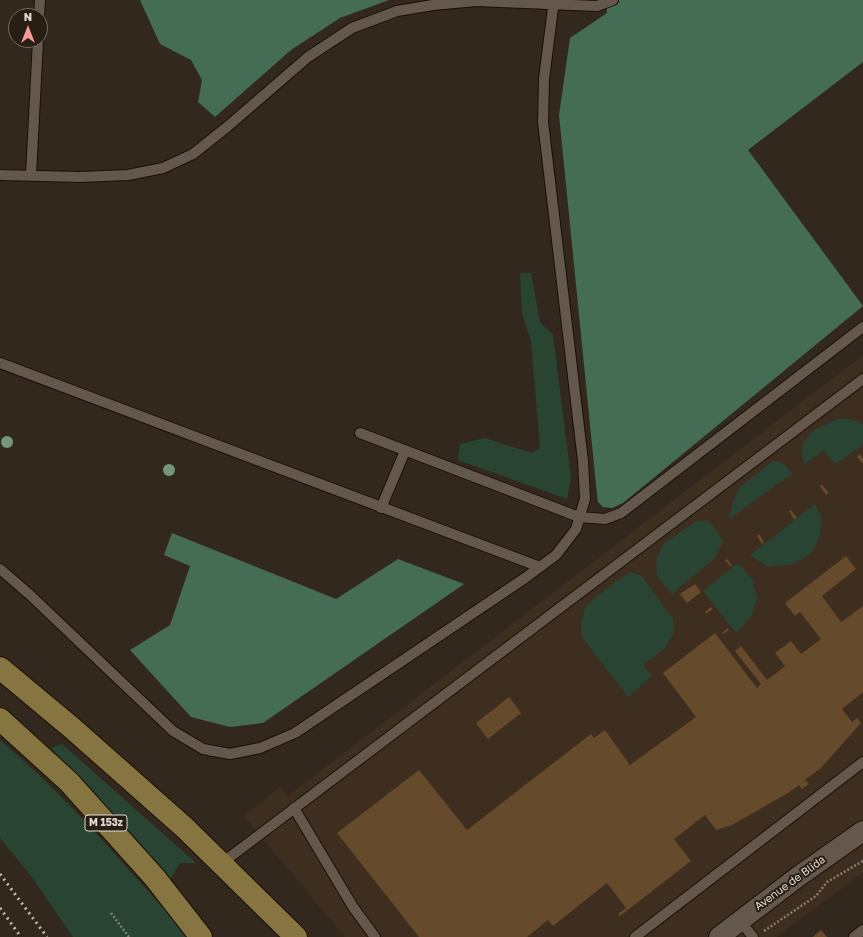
<!DOCTYPE html>
<html>
<head>
<meta charset="utf-8">
<style>
  body { margin:0 }
  #map { position:relative; width:863px; height:937px; overflow:hidden; background:#33281e; font-family:"Golos Text",sans-serif }
  canvas { display:block }
  .north { position:absolute; left:8px; top:8px; width:40px; height:40px; box-sizing:border-box; background:#291e14; border:1px solid #736960; border-radius:50%; rotate:0deg; font-size:11px; font-weight:700; line-height:16px; text-align:center; color:#e1d9d3 }
  .north::after { content:''; display:block; margin:auto; width:14px; height:18px; background:#f59c94; clip-path:polygon(50% 0,100% 100%,50% 72%,0 100%) }
</style>
</head>
<body>
<div id="map">
<canvas width="863" height="937"></canvas>
<div class="north">N</div>
</div>
<script>
const g = document.querySelector('canvas').getContext('2d');
g.lineJoin = 'round';
function paint(path, color) {
  g.fillStyle = color;
  g.fill(path, 'evenodd');
}
function shape(rows) {
  const path = new Path2D();
  for (const r of rows) {
    path.moveTo(r[0], r[1]);
    for (let i = 2; i < r.length; i += 2) path.lineTo(r[i], r[i + 1]);
  }
  return path;
}
function trace(path, color, width, dash) {
  g.strokeStyle = color;
  g.lineWidth = width;
  g.lineCap = dash ? 'butt' : 'round';
  g.setLineDash(dash || []);
  g.stroke(path);
}
function write(font, color, halo, rows, align = 'center') {
  g.font = font + ' "Golos Text",sans-serif';
  g.lineWidth = 4;
  g.setLineDash([]);
  g.textBaseline = 'middle';
  g.strokeStyle = halo;
  g.fillStyle = color;
  for (const [text, x, y, turn = 0] of rows) {
    g.save();
    g.translate(x, y);
    g.rotate((+turn || 0) * Math.PI / 180);
    g.textAlign = isNaN(turn) ? turn : align;
    if (halo) g.strokeText(text, 0, 0);
    g.fillText(text, 0, 0);
    g.restore();
  }
}
paint(shape([
  [863,355,863,873,776,937,345,937,244,816,280,787,288,796]
]), '#3e2e1f');
paint(shape([
  [520,273,531,273,540,322,553,335,571,477,567,499,458,460,460,444,485,438,532,453,540,448,531,341,522,313],
  [837,419,849,419,860,422,863,426,863,445,835,464,824,450,804,465,802,454,803,443,812,431],
  [773,461,783,463,792,474,729,519,733,502,739,488],
  [815,504,821,516,820,535,812,553,793,564,768,567,750,555],
  [698,520,709,521,723,541,716,557,672,594,657,576,656,560,664,543],
  [738,563,753,580,757,599,751,617,736,633,703,591],
  [630,572,641,575,673,619,674,632,665,648,643,665,652,676,628,697,582,637,581,625,585,608,594,598],
  [0,740,35,771,84,820,166,911,186,937,73,937,32,877,0,838],
  [62,744,196,863,180,863,170,880,51,748]
]), '#294433');
paint(shape([
  [140,0,389,0,340,18,291,50,215,117,198,102,202,80,191,60,160,44],
  [607,0,863,0,863,62,748,150,863,306,623,503,612,508,603,507,598,502,597,495,559,115,570,38,607,13],
  [172,533,336,599,398,559,464,584,263,723,230,727,191,717,130,650,170,625,190,566,164,555]
]), '#456c54');
paint(shape([
  [860,454,863,459,863,464,857,457],
  [822,485,829,493,826,495,820,486],
  [791,510,793,513,797,518,794,519,789,511],
  [759,534,764,542,762,544,757,536],
  [846,556,856,569,822,596,841,622,863,606,863,692,842,709,852,722,857,718,861,723,821,768,802,782,806,780,809,784,802,789,799,785,788,793,732,825,716,830,705,815,674,839,691,861,620,916,618,914,626,908,607,883,553,926,548,920,527,937,419,937,337,833,419,770,467,830,591,734,594,738,605,730,630,765,696,717,663,673,715,633,757,688,761,684,735,651,741,646,767,680,785,666,775,653,791,641,801,654,821,639,800,612,795,616,785,603],
  [727,559,732,566,731,567,725,560],
  [695,584,701,592,687,603,680,594],
  [711,607,713,609,706,614,705,612],
  [728,628,729,630,723,634,722,633],
  [509,697,521,713,488,739,476,723],
  [821,930,827,937,813,937,817,933]
]), '#654a2b');
const service = shape([
  [39,16,40,0],
  [0,175,80,177,128,175,163,168,193,154,227,127,308,57,352,28,397,11,433,5,476,1,597,6,613,0],
  [31,175,38,40],
  [0,363,540,567],
  [360,433,579,517,605,519,621,513,863,327],
  [381,508,405,451],
  [0,569,29,594,173,731,203,749,230,754,260,748,295,733,525,578,556,555,576,529,585,499,583,461,543,122,544,79,554,0],
  [294,808,353,907,375,937],
  [222,863,863,379],
  [740,921,753,937],
  [635,937,863,762],
  [854,937,863,930]
]);
const minor = shape([
  [719,937,799,876,863,831]
]);
const primary = shape([
  [0,668,72,728,185,828,296,937],
  [0,719,69,782,155,878,201,937]
]);
trace(service, '#1a1007', 12);
trace(minor, '#1a1007', 22);
trace(primary, '#1a1007', 24);
trace(shape([
  [111,913,129,937],
  [764,931,816,896,827,882,863,861]
]), '#867d74', 2.5, [2, 2]);
trace(service, '#64584d', 10);
trace(minor, '#64584d', 20);
trace(primary, '#867441', 22);
trace(shape([
  [0,874,47,937],
  [0,908,21,937]
]), '#c4bbb4', 3, [2, 4]);
g.fillStyle = '#76967a';
for (const [x, y] of [
  [7,442],
  [169,470]
]) {
  g.beginPath();
  g.arc(x, y, 6, 0, 2 * Math.PI);
  g.fill();
}
for (const [x, y, w] of [
  [106,823,42]
]) {
  const box = new Path2D();
  box.roundRect(x - w / 2, y - 8, w, 16, 3);
  g.fillStyle = '#291e14';
  g.fill(box);
  trace(box, '#e1d9d3', 1);
}
write('bold 10px', '#e1d9d3', null, [
  ["M 153z",106,823]
]);
write('11px', '#e1d9d3', '#291e14', [
  ["Avenue de Blida",790,883,-36]
]);
</script>
</body>
</html>
